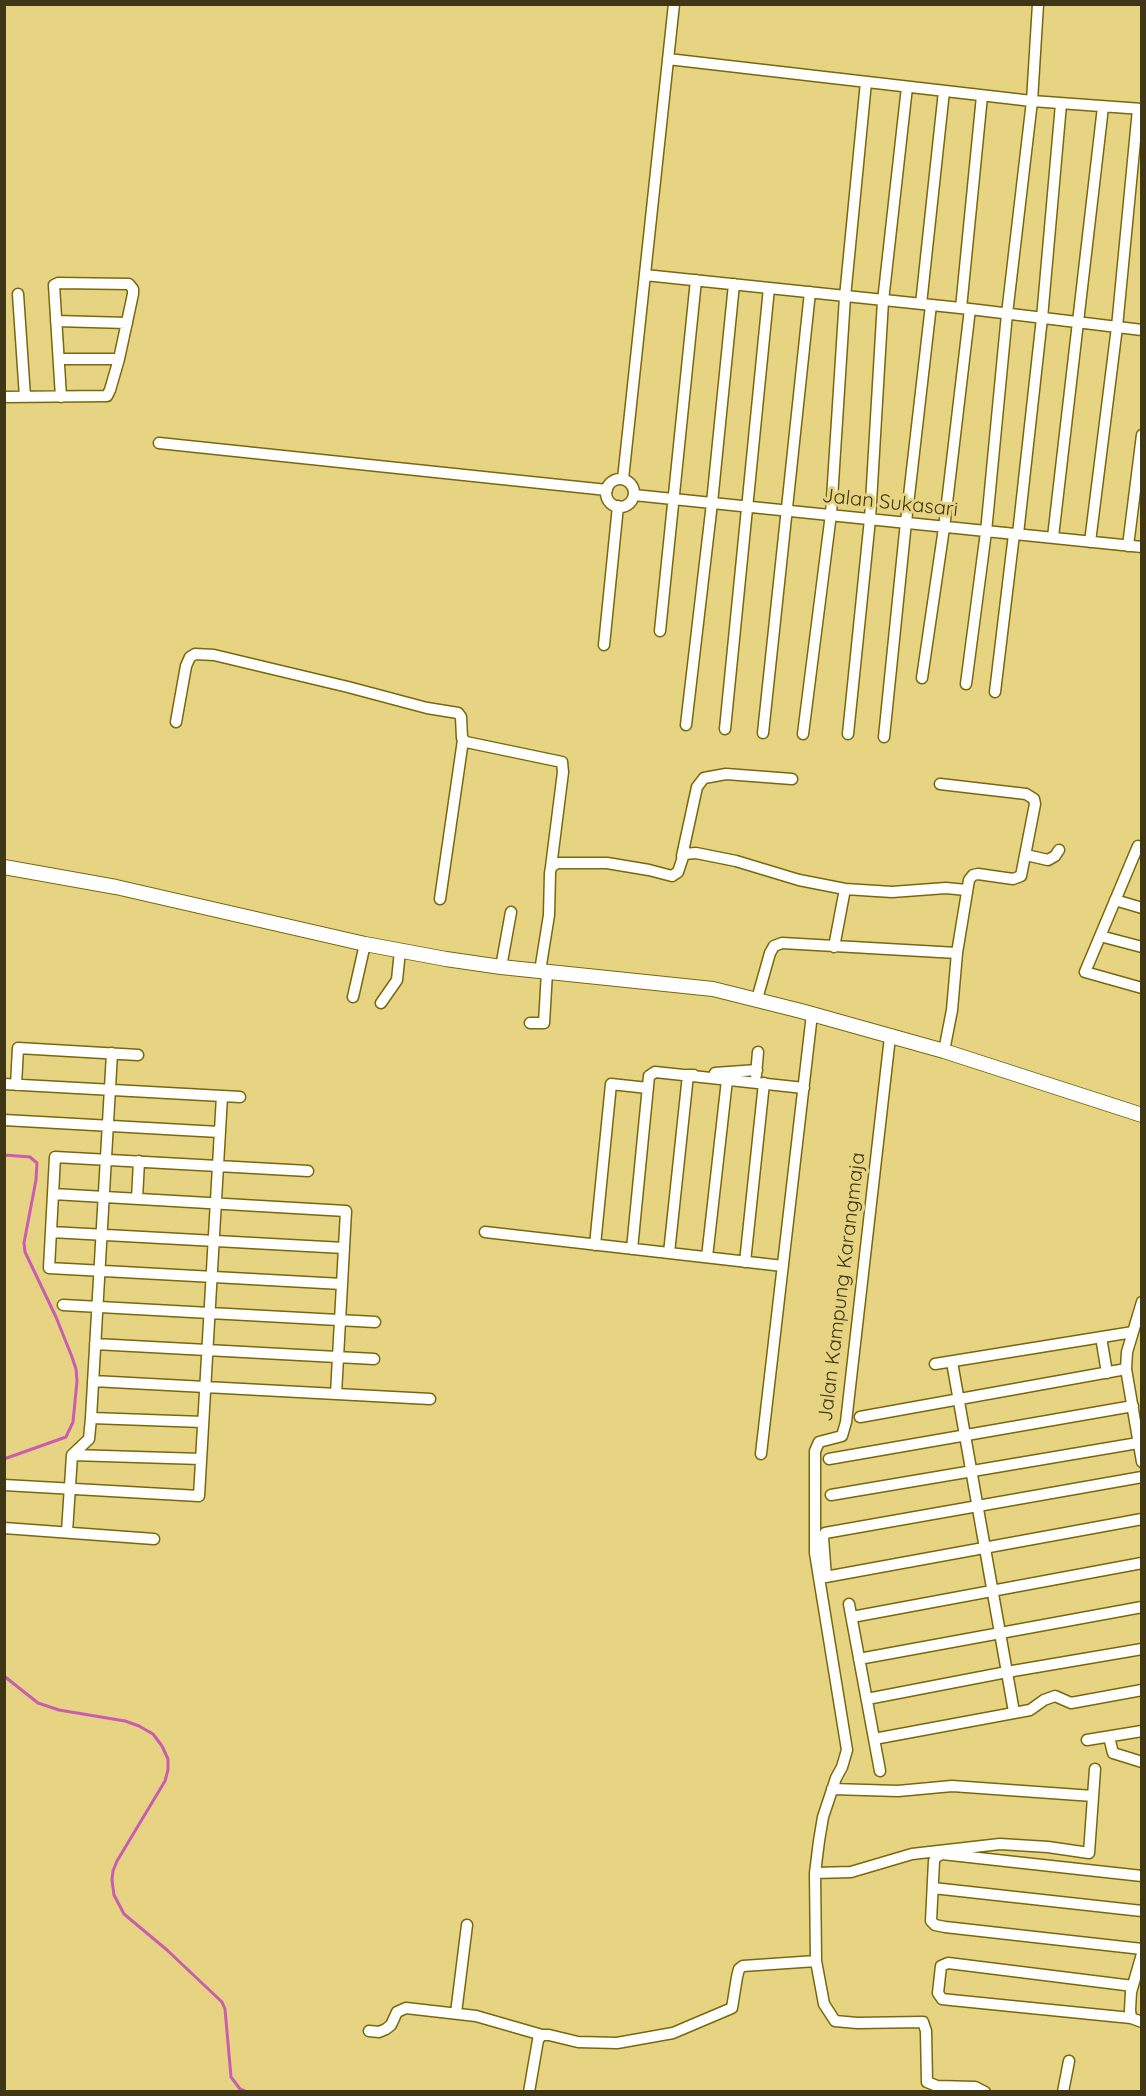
<!DOCTYPE html>
<html>
<head>
<meta charset="utf-8">
<style>
  body { margin:0 }
  #map { position:relative; width:1146px; height:2096px; overflow:hidden; background:#e6d483; font-family:Quicksand,sans-serif }
  canvas { display:block }
  .frame { position:absolute; inset:0; border:6px solid #3e3614; pointer-events:none }
</style>
</head>
<body>
<div id="map">
<canvas width="1146" height="2096"></canvas>
<div class="frame"></div>
</div>
<script>
const g = document.querySelector('canvas').getContext('2d');
g.lineJoin = 'round';
function shape(rows) {
  const path = new Path2D();
  for (const r of rows) {
    if (r.length === 3) {
      path.moveTo(r[0] + r[2], r[1]);
      path.arc(r[0], r[1], r[2], 0, 2 * Math.PI);
      continue;
    }
    path.moveTo(r[0], r[1]);
    for (let i = 2; i < r.length; i += 2) path.lineTo(r[i], r[i + 1]);
  }
  return path;
}
function trace(path, color, width, dash) {
  g.strokeStyle = color;
  g.lineWidth = width;
  g.lineCap = dash ? 'butt' : 'round';
  g.setLineDash(dash || []);
  g.stroke(path);
}
function write(font, color, halo, rows, align = 'center') {
  g.font = font + ' Quicksand,sans-serif';
  g.lineWidth = 6;
  g.setLineDash([]);
  g.textBaseline = 'middle';
  g.strokeStyle = halo;
  g.fillStyle = color;
  for (const [text, x, y, turn = 0] of rows) {
    g.save();
    g.translate(x, y);
    g.rotate((+turn || 0) * Math.PI / 180);
    g.textAlign = isNaN(turn) ? turn : align;
    if (halo) g.strokeText(text, 0, 0);
    g.fillText(text, 0, 0);
    g.restore();
  }
}
trace(shape([
  [4,1155,30,1157,37,1163,36,1180,24,1243,25,1252,56,1317,72,1357,76,1369,77,1381,73,1422,66,1437,4,1459],
  [4,1676,38,1703,59,1710,125,1721,139,1726,153,1734,162,1746,168,1759,168,1770,165,1781,117,1861,113,1871,112,1880,114,1895,124,1914,167,1950,222,2002,225,2009,231,2077,240,2089,247,2092]
]), '#ca5db0', 3);
const minor = shape([
  [668,59,1032,101,1142,109],
  [645,275,970,309,1142,330],
  [18,294,25,397],
  [921,304,944,91],
  [961,308,982,96],
  [56,321,127,323],
  [59,359,119,359],
  [4,397,107,396,110,390,119,359,133,294,133,289,129,284,58,283,54,285,61,397],
  [159,443,607,490],
  [623,479,674,4],
  [620,493,14],
  [634,495,1142,547],
  [1018,534,1042,318,1061,104],
  [1053,537,1103,107],
  [1090,542,1117,327,1138,109],
  [1128,546,1142,435],
  [660,631,696,280],
  [604,645,618,506],
  [922,678,944,528,970,309],
  [966,684,986,532,1007,314,1032,101,1038,4],
  [995,692,1014,534],
  [176,722,186,666,190,657,195,654,214,655,348,687,427,708,458,713,461,717,462,738,466,742,562,762,563,772,551,867],
  [686,725,712,503,734,284],
  [725,729,769,288],
  [763,733,810,292],
  [803,734,831,514,845,297,866,82],
  [848,734,870,519,883,301,907,87],
  [884,737,906,522,931,305],
  [940,784,1026,794,1034,799,1035,804,1021,876,1013,879,978,874,973,875,969,880,957,953,952,1010,944,1051],
  [1138,846,1085,972,1142,988],
  [1026,855,1048,860,1055,856,1059,850],
  [682,856,697,787,704,778,726,774,792,779],
  [440,899,463,740],
  [1115,900,1142,908],
  [1100,936,1142,947],
  [834,947,845,889],
  [501,967,511,912],
  [540,971,549,915,550,873,551,867,557,863,607,863,649,870,672,876,678,872,684,854,696,853,736,861,799,880,845,889,892,892,946,888,966,890],
  [353,997,365,944],
  [757,999,770,953,774,946,782,943,957,953],
  [381,1003,397,980,400,951],
  [530,1023,544,1023,547,972],
  [890,1037,846,1422,842,1436,819,1442,815,1451,815,1553,847,1750,842,1767,836,1778,823,1817,819,1841,815,1873,816,1961,824,2004,835,2021,857,2023,923,2022,926,2031,927,2082,937,2086,975,2087,985,2092],
  [715,1073,757,1070],
  [756,1075,758,1052],
  [4,1084,222,1096,199,1496,4,1485],
  [16,1085,18,1048,138,1055],
  [222,1096,240,1097],
  [4,1120,219,1132],
  [308,1171,55,1157,49,1268,342,1284],
  [53,1194,346,1211,336,1394],
  [137,1199,139,1161],
  [51,1232,344,1248],
  [485,1232,783,1266],
  [595,1245,611,1084,648,1088],
  [632,1249,649,1076,655,1072,804,1088],
  [669,1253,688,1075,694,1075],
  [707,1257,727,1080],
  [745,1262,764,1083],
  [1142,1302,1127,1352,1126,1369,1142,1462],
  [63,1305,375,1322],
  [1101,1337,1107,1373],
  [95,1344,374,1359],
  [952,1362,1014,1712],
  [935,1364,1133,1332],
  [93,1381,430,1399],
  [860,1417,1126,1369],
  [91,1418,203,1422],
  [761,1454,812,1014],
  [72,1455,201,1459],
  [829,1459,1133,1406],
  [831,1495,1138,1443],
  [4,1528,154,1539],
  [67,1532,72,1455,89,1439,91,1418,112,1053],
  [826,1577,823,1538,825,1533,1142,1477],
  [820,1578,1142,1519],
  [849,1604,880,1771],
  [852,1617,1142,1563],
  [859,1659,1142,1607],
  [867,1699,1007,1672,1142,1649],
  [1109,1737,1113,1753,1142,1762],
  [874,1739,1030,1710,1044,1700,1055,1696,1071,1703,1142,1690],
  [1087,1740,1142,1731],
  [832,1789,898,1791,952,1786,1093,1796],
  [815,1873,851,1872,912,1854,1000,1844,1048,1847,1089,1853,1095,1769],
  [1142,1876,942,1854,936,1857,934,1861,931,1921,935,1925,945,1927,1142,1949],
  [933,1888,1142,1911],
  [1142,1954,1131,1992,1130,2010,1131,2018,1142,2022],
  [456,2013,467,1925],
  [1131,2018,951,2000,942,1999,938,1993,941,1966,948,1963,1133,1986],
  [369,2031,379,2032,386,2029,391,2025,397,2012,406,2008,476,2016,542,2035],
  [529,2092,538,2040,542,2035,549,2035,578,2042,617,2043,673,2033,732,2008,737,1977,739,1969,743,1966,816,1961],
  [1063,2092,1069,2061]
]);
const tertiary = shape([
  [4,867,116,887,365,944,446,959,501,967,713,989,801,1011,944,1051,1142,1115]
]);
trace(minor, '#79680c', 13);
trace(tertiary, '#79680c', 16);
trace(minor, '#fff', 10);
trace(tertiary, '#fff', 14);
write('20px', '#3e3614', '#e6d483', [
  ["Jalan Sukasari",890,503,6],
  ["Jalan Kampung Karangmaja",842,1287,-83]
]);
</script>
</body>
</html>
